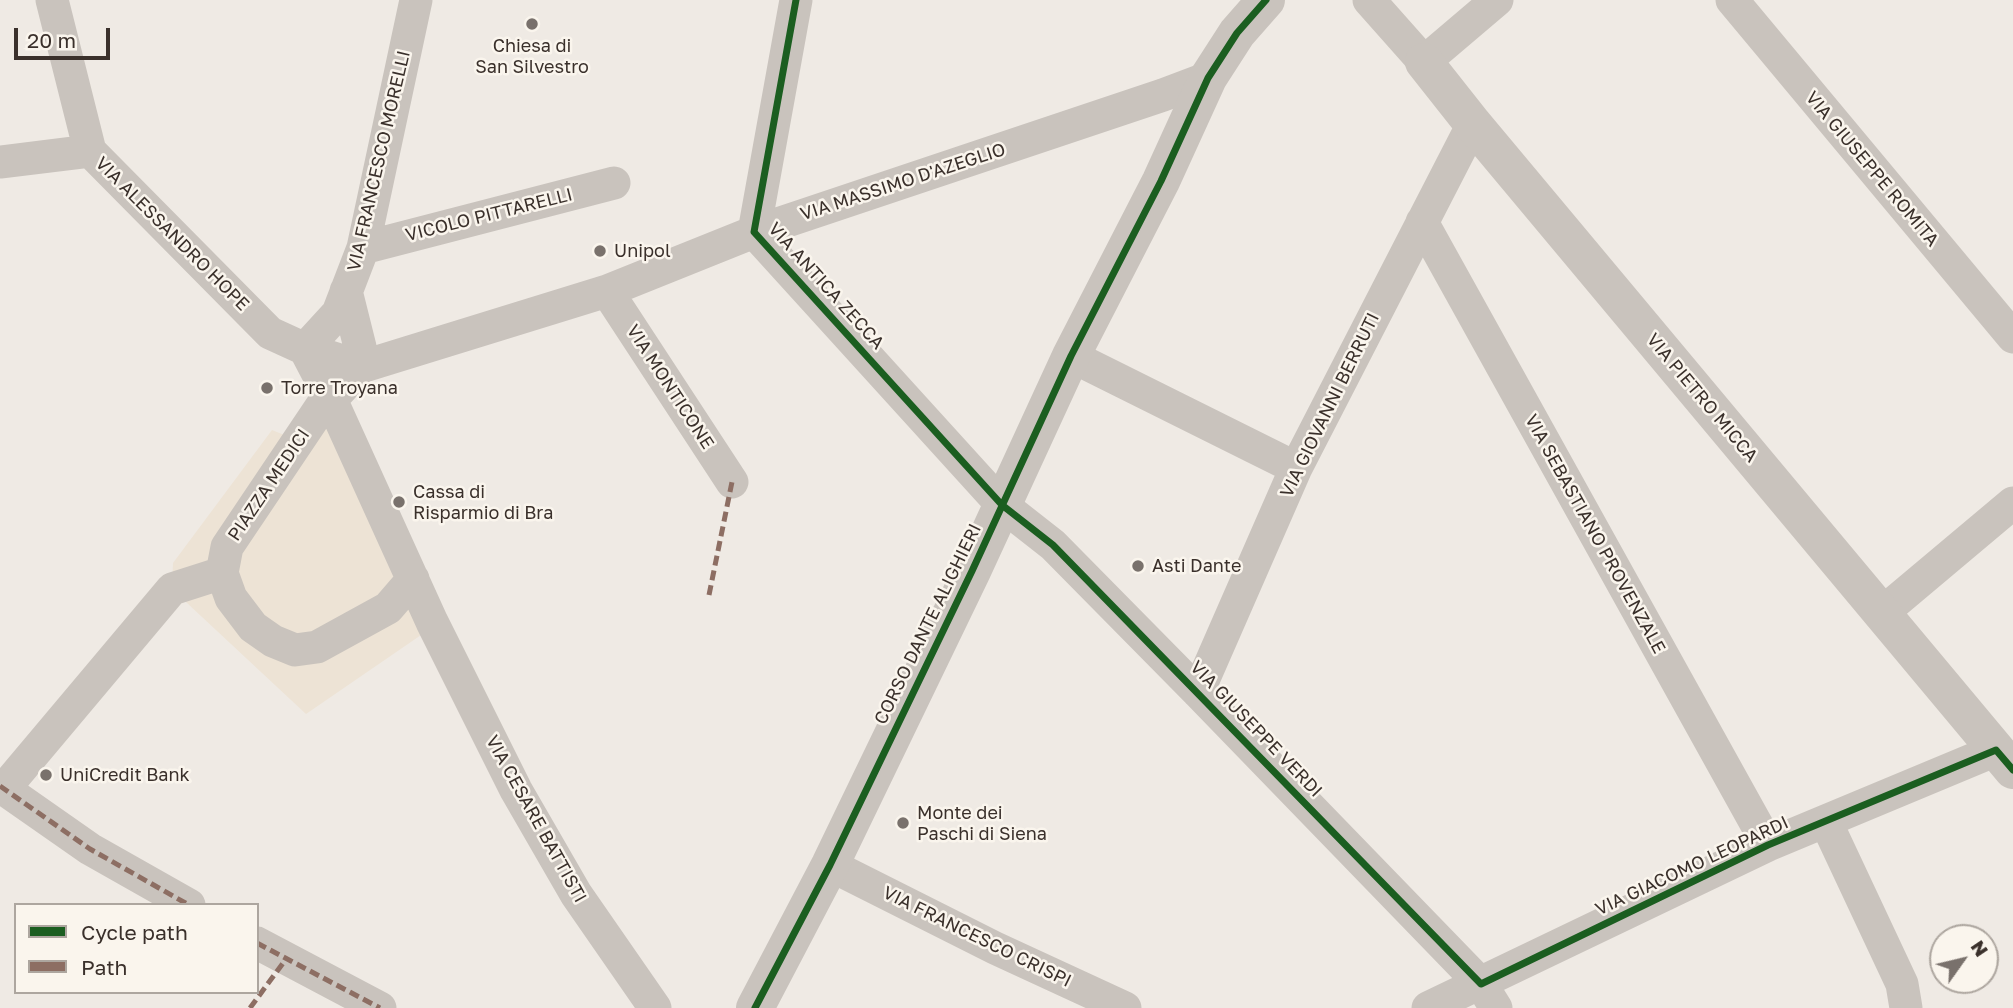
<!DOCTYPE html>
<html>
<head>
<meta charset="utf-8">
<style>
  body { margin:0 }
  #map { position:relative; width:2013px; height:1008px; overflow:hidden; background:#efeae4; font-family:"Golos Text",sans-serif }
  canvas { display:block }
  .legend { position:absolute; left:14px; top:903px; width:245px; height:91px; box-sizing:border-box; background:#faf5ed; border:2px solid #ada69f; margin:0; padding:9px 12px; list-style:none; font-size:21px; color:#3a302b }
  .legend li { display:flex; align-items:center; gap:14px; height:35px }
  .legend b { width:35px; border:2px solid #ada69f }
  .north { position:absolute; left:1929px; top:924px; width:70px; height:70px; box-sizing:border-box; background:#faf5ed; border:2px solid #ada69f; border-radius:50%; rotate:56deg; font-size:19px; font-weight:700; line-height:28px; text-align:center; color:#3a302b }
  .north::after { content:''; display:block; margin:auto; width:24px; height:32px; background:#79716c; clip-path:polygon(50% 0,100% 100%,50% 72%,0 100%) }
  .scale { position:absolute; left:14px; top:28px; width:96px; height:32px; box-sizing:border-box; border:4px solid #3a302b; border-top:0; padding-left:9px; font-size:21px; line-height:24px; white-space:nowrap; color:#3a302b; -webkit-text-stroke:5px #faf5ed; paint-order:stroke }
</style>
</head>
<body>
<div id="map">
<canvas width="2013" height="1008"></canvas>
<ul class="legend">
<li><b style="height:9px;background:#1b5e20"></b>Cycle path</li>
<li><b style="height:9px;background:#8d6e63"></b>Path</li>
</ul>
<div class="north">N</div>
<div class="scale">20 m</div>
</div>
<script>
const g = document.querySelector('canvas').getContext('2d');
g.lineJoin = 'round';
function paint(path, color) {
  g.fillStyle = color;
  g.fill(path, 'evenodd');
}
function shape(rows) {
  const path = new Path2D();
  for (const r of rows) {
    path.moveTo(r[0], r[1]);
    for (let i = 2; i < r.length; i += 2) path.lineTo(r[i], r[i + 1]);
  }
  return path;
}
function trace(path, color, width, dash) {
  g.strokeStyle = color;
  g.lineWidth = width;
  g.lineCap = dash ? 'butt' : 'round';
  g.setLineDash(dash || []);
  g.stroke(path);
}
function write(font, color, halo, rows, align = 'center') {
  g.font = font + ' "Golos Text",sans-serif';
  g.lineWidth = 5;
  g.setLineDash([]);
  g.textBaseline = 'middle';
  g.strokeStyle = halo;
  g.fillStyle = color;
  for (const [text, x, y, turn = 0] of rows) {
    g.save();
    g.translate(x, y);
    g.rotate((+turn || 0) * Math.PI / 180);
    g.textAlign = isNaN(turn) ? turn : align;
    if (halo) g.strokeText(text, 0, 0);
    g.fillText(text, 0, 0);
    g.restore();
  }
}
paint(shape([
  [350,410,440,622,306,714,172,589,173,563,272,430,294,439]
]), '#ede3d5');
trace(shape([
  [52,0,90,151,270,333,305,349,361,367,360,347,346,291],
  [796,0,754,232,1002,505,1053,545,1198,692,1481,984,1496,1008],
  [1369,0,1424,62,1497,0],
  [1732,0,2013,337],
  [0,162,90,151],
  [1422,222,1768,845],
  [363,248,614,183],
  [607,291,732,482],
  [305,349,329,395,432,622,516,790,576,894,655,1008],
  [305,349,338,313,363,248,416,0],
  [1071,356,1296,468],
  [329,395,339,391,361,367,607,291,754,232,1163,95,1208,78],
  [329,395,227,547,222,573,231,598,253,627,273,641,295,650,317,647,388,608,413,579],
  [1882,613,2013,503],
  [1198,692,1296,468,1473,124],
  [0,786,90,849,189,905],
  [4,789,172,589,222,573],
  [1826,822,1902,984,1906,1008],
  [830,865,995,948,1125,1008],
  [257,943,380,1008],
  [1428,1008,1768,845,1996,750]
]), '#c9c3bd', 33);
trace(shape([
  [1424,62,1473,124,2013,770],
  [755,1008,830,865,972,571,1071,356,1161,181,1208,78,1237,33,1266,0]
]), '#c9c3bd', 38);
trace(shape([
  [709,595,732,482],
  [0,786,90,849,189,905],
  [257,943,380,1008],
  [250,1008,286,959]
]), '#8d6e63', 5, [10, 5]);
trace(shape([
  [796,0,754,232,1002,505,1053,545,1481,984,1768,845,1996,750,2013,770],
  [755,1008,830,865,972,571,1071,356,1161,181,1208,78,1237,33,1266,0]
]), '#1b5e20', 7);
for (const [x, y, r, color] of [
  [532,24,7,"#79716c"],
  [600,251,7,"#79716c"],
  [267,388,7,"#79716c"],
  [399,502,7,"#79716c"],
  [1138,566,7,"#79716c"],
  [46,775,7,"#79716c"],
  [903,823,7,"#79716c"]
]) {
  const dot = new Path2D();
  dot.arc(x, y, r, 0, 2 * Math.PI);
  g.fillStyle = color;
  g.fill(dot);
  trace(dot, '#faf5ed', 2.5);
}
write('18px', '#3a302b', '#faf5ed', [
  ["Chiesa di",532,46,"center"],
  ["San Silvestro",532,67,"center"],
  ["Unipol",614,251],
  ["Torre Troyana",281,388],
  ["Cassa di",413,492],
  ["Risparmio di Bra",413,513],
  ["Asti Dante",1152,566],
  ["UniCredit Bank",60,775],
  ["Monte dei",917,813],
  ["Paschi di Siena",917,834]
], 'left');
write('18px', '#3a302b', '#faf5ed', [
  ["VIA FRANCESCO MORELLI",379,161,-77],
  ["VIA GIUSEPPE ROMITA",1872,169,50],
  ["VIA MASSIMO D'AZEGLIO",903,182,-18],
  ["VICOLO PITTARELLI",489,215,-14],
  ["VIA ALESSANDRO HOPE",172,234,45],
  ["VIA ANTICA ZECCA",826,286,48],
  ["VIA MONTICONE",670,387,57],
  ["VIA PIETRO MICCA",1702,398,50],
  ["VIA GIOVANNI BERRUTI",1330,405,-64],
  ["PIAZZA MEDICI",269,485,-56],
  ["VIA SEBASTIANO PROVENZALE",1595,534,61],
  ["CORSO DANTE ALIGHIERI",928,624,-64],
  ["VIA GIUSEPPE VERDI",1256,729,46],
  ["VIA CESARE BATTISTI",536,819,61],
  ["VIA GIACOMO LEOPARDI",1692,866,-25],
  ["VIA FRANCESCO CRISPI",977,937,26]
]);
</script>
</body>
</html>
